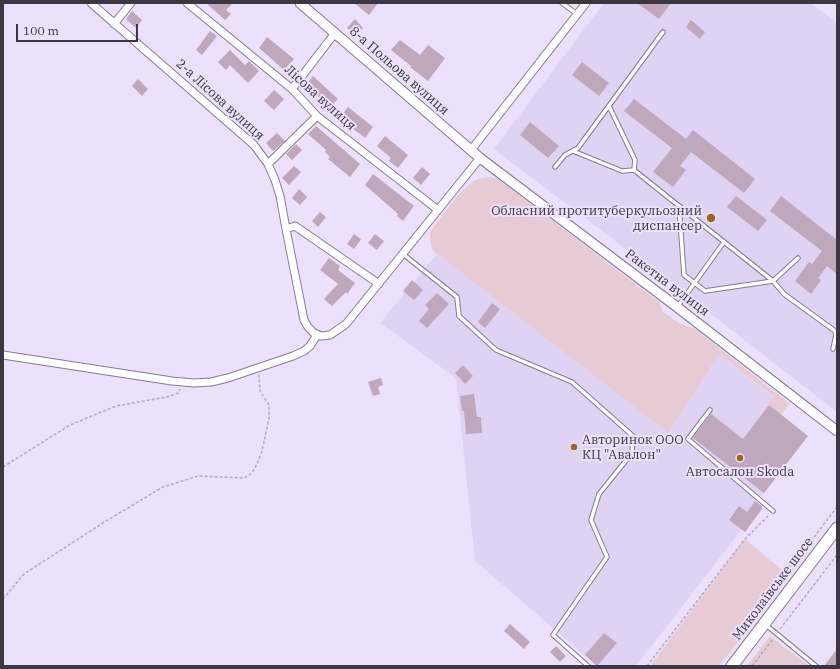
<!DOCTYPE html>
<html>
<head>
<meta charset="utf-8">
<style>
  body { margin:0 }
  #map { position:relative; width:840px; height:669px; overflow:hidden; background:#ece0fc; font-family:"IBM Plex Serif",serif }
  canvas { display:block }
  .frame { position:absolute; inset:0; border:4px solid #3b3641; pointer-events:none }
  .scale { position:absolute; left:16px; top:24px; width:122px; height:18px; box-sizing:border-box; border:2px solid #3b3641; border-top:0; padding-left:5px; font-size:12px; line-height:14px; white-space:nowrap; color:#3b3641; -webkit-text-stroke:3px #ece0fc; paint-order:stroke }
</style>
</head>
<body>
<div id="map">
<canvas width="840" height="669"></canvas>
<div class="frame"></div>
<div class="scale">100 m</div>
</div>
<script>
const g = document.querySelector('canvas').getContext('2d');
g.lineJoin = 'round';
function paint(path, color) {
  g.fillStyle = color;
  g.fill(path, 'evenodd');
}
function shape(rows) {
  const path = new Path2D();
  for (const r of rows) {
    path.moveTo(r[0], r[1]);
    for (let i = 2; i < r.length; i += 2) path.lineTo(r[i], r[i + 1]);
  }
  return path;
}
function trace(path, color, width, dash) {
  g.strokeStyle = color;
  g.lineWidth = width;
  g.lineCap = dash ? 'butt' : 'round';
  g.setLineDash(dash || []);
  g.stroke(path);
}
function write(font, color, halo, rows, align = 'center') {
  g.font = font + ' "IBM Plex Serif",serif';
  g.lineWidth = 4;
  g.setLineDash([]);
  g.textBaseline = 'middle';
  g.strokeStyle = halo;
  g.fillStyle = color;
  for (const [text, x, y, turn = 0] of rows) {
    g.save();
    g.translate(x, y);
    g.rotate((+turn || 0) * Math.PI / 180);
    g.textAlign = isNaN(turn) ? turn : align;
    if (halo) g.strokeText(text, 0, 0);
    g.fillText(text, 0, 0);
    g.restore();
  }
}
paint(shape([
  [604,3,811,3,837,23,837,412,693,300,689,297,692,294,684,287,681,291,494,149],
  [437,254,668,433,719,354,773,397,768,404,808,436,764,493,755,501,747,512,739,506,729,519,742,529,636,666,597,666,475,561,456,378,380,323]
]), '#dfd2f3');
paint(shape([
  [489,177,498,179,659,302,663,312,679,323,695,329,790,404,781,415,768,404,773,396,719,354,668,433,432,250,430,240,430,232,458,195,471,183,478,179],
  [745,539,783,571,805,543,811,548,719,666,650,666],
  [770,636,808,665,807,666,747,666]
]), '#e7cbd4');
paint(shape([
  [206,3,233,3,226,10,231,14,225,20],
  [354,3,378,3,369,15],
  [637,3,671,3,659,19],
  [132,11,142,20,136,28,126,19],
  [355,19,363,28,355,36,347,28],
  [691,20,705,32,700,39,686,27],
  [210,31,217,36,202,55,196,50],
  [267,37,294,59,284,70,259,48],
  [400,40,420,55,428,45,445,58,428,81,410,67,411,66,391,50],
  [230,50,245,65,249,61,259,71,248,83,230,65,226,70,218,62],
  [582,62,609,83,599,96,572,75],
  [313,76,338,99,329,108,314,92,313,94,304,87],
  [138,79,148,89,142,96,132,86],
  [274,90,284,99,274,110,264,101],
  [634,99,686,139,693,130,755,179,744,193,691,152,680,166,686,170,673,187,653,172,672,148,624,111],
  [348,107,373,127,365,138,339,118],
  [530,122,559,146,548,158,520,135],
  [316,126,360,164,350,177,328,159,330,157,325,152,326,150,308,134],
  [277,133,285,141,273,151,266,143],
  [385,136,408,155,398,168,389,161,391,158,377,146],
  [296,144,302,150,292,160,286,154],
  [294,166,301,172,289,185,282,178],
  [422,167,430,174,421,185,413,178],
  [373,174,414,206,403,221,397,216,398,214,365,185],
  [299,189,307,197,300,205,292,198],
  [736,196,767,220,758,231,727,207],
  [781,196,837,240,837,274,827,266,818,278,821,280,811,294,795,281,809,262,812,264,822,251,770,211],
  [320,212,326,217,318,227,312,221],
  [354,234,361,239,354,249,347,244],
  [375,234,384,241,377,250,368,243],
  [329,258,340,266,338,270,355,283,347,294,346,292,332,306,324,299,338,284,320,270],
  [412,280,423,290,414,300,403,291],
  [437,293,449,304,427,328,419,321,429,309,425,305],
  [492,303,500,309,485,328,478,322],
  [463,365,473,376,465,384,455,373],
  [381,378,383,385,378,387,380,394,373,396,368,382],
  [474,394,477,417,481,417,482,433,466,434,464,411,462,411,460,396],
  [769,405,808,436,764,493,693,438,711,414,743,439],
  [755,501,762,506,762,509,745,532,729,520,739,506,747,512],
  [510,624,530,642,524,649,504,631],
  [604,633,617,643,597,666,585,655],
  [556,646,566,656,560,662,550,652],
  [837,649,837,666,824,666]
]), '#bfa7bc');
const service = shape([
  [562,3,577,14],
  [609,106,635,160,634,170],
  [573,151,622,171,634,170,773,281,784,294,835,331,836,335,833,349],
  [555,167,565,155,578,148,663,32],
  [679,206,684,275,705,291,773,281,798,258],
  [403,254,457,297,459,316,496,350,572,382,633,436,632,453,599,494,591,520,607,557,553,635,588,666],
  [678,306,724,242],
  [710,410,688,439,773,511],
  [766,625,816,666]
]);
const minor = shape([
  [91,3,254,145,268,164,275,180,280,196,286,229,295,226,379,284],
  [187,3,292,89,317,116,438,210],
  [114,24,131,3],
  [292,89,335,33],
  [471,150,586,3],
  [268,164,317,116],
  [286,229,304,320,308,327,314,333,321,336,330,335,346,324,480,158],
  [3,355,172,381,194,383,211,382,228,378,293,356,304,351,310,346,317,335]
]);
const tertiary = shape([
  [300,3,480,158,677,307,837,431]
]);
const primary = shape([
  [732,666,837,528]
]);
trace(service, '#857b94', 5.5);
trace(minor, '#857b94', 9);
trace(tertiary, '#857b94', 11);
trace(primary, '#857b94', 13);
trace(shape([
  [3,467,70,425,116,406,167,397,178,393,180,389],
  [811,541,837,507],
  [3,599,24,574,106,521,163,487,198,476,244,478,252,473,257,464,262,451,269,418,269,405,260,391,259,375],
  [780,629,837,555],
  [647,666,745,539,769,515],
  [752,666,773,639]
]), '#b2a9bf', 1.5, [3, 2]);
trace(service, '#fff', 3.5);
trace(minor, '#fff', 7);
trace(tertiary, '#fff', 9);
trace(primary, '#fff', 11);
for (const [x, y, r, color] of [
  [711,218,5,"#99691a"],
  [574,447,4,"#99691a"],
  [740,458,4,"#99691a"]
]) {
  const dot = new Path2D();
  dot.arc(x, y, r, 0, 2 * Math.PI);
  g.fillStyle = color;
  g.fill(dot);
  trace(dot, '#ece0fc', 1.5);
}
write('13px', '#3b3641', '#ece0fc', [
  ["8-а Польова вулиця",399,71,41],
  ["Лісова вулиця",320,98,42],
  ["2-а Лісова вулиця",220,100,42],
  ["Ракетна вулиця",667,283,37],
  ["Миколаївське шосе",773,589,-53]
]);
write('13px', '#3b3641', '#ece0fc', [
  ["Обласний протитуберкульозний",702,211],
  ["диспансер",702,226],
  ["Авторинок ООО",582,440,"left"],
  ["КЦ \"Авалон\"",582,455,"left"],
  ["Автосалон Skoda",740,472,"center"]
], 'right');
</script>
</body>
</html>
